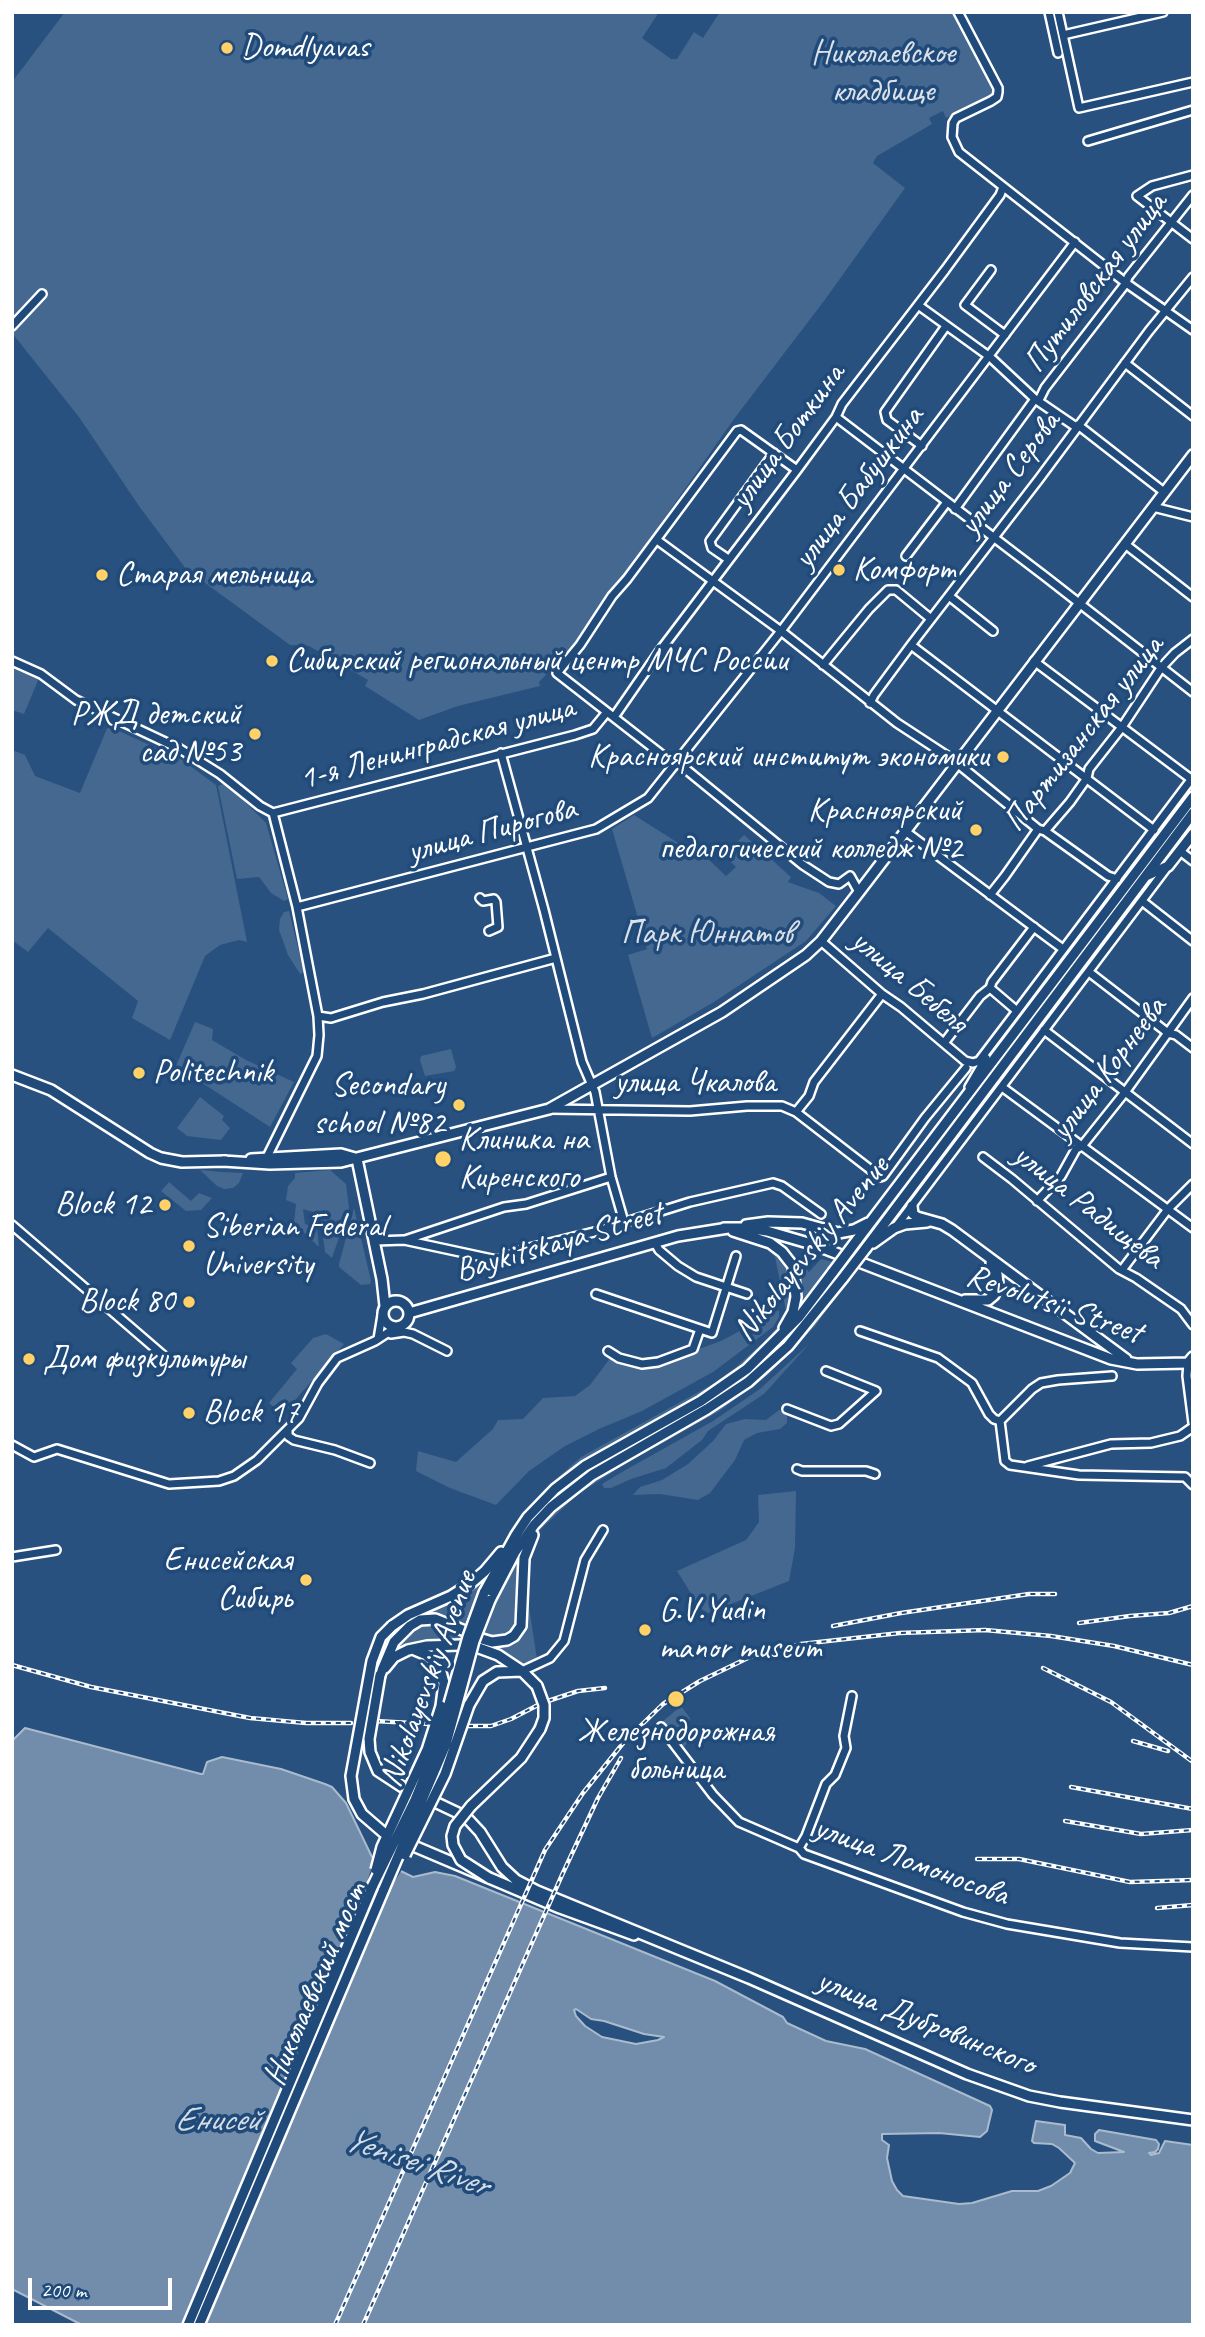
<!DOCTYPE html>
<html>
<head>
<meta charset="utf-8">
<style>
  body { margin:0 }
  #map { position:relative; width:1205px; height:2337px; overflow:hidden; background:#28517f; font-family:Caveat,sans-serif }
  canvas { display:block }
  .frame { position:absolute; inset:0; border:14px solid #fff; pointer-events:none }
  .scale { position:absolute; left:28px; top:2278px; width:144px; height:32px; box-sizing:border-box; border:4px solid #fff; border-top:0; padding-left:9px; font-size:21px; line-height:24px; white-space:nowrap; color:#fff; -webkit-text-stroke:5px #1f4a7a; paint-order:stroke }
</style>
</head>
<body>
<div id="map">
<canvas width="1205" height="2337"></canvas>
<div class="frame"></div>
<div class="scale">200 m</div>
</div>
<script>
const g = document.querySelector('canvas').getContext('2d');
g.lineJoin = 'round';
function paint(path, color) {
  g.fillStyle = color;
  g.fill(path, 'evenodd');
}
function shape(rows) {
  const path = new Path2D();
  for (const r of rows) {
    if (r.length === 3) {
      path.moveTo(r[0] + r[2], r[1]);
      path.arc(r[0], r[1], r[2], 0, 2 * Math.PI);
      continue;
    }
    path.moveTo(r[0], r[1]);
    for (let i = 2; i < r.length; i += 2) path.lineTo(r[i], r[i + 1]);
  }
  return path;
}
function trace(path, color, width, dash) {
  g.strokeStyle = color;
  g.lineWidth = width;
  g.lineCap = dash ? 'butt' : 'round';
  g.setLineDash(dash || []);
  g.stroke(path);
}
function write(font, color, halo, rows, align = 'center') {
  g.font = font + ' Caveat,sans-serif';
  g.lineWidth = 7;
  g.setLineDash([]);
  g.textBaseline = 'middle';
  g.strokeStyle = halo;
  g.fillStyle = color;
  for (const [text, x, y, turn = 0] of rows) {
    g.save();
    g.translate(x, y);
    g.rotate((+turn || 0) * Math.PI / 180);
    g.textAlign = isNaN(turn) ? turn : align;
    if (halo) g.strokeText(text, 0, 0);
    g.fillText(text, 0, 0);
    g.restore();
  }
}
paint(shape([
  [65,12,659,12,642,38,671,59,677,59,694,32,703,38,720,12,952,12,995,91,990,97,946,118,943,111,929,118,932,124,877,156,873,163,905,188,824,301,734,419,640,553,593,615,578,642,539,682,540,686,458,706,419,720,365,686,368,680,309,646,290,645,186,569,139,506,79,417,12,333,12,82],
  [12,666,39,678,24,714,12,710],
  [108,726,182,760,216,785,247,942,239,940,220,945,205,956,170,1040,132,1018,138,1001,48,928,28,952,12,940,12,750,25,755,35,776,80,793],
  [223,784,241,798,266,823,288,899,284,901,271,893,259,877,237,879,218,786],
  [1193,784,1193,790,1094,921,1096,912],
  [634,815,702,858,705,856,726,876,736,867,724,855,744,835,791,877,788,882,819,893,836,906,806,941,714,1002,652,1038,628,955,647,949,612,829],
  [1158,875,895,1222,890,1225,1151,877],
  [289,911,304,972,300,974,288,955,279,930,280,919,284,912],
  [195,1022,213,1029,212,1040,246,1060,294,1082,270,1127,176,1066],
  [451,1049,456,1067,454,1071,425,1076,420,1060,421,1056],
  [200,1097,224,1116,222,1120,230,1128,221,1140,187,1136,177,1128],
  [200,1170,223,1172,243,1173,239,1183,233,1188,224,1189,217,1186],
  [330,1170,346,1184,349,1208,332,1258,325,1252,320,1214,303,1209,305,1224,317,1228,319,1247,294,1223,296,1204,286,1200,288,1186,295,1178,295,1173],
  [169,1182,191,1201,199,1193,212,1198,201,1210,186,1211,161,1191],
  [354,1208,371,1281,370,1284,361,1285,339,1267,339,1264],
  [768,1245,775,1249,789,1267,792,1290,790,1315,773,1336,739,1369,715,1386,589,1458,557,1480,537,1499,545,1489,581,1457,713,1384,735,1368,766,1340,781,1323,786,1311,775,1257,766,1248],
  [781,1246,809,1272,821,1259,833,1262,796,1313,788,1252],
  [839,1293,816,1325,768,1375,718,1412,630,1461,578,1494,541,1529,528,1562,529,1607,537,1659,520,1664,479,1644,479,1641,490,1645,508,1645,515,1642,524,1631,527,1621,526,1565,535,1537,542,1526,561,1505,602,1474,717,1409,755,1382,793,1348,828,1303],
  [779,1310,779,1317,773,1327,713,1372,642,1411,599,1429,565,1446,529,1471,496,1505,450,1488,416,1471,418,1451,456,1462,493,1429,498,1420,523,1419,543,1398,575,1396,590,1385,611,1357,644,1369,721,1341],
  [326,1334,344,1344,283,1414,269,1403,297,1369,291,1363,313,1338],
  [810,1343,764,1394,708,1431,702,1440,666,1468,631,1479,611,1488,604,1488,602,1484,622,1472,713,1421,760,1389],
  [779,1410,787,1413,787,1423,780,1429,757,1433,744,1440,735,1460,710,1493,698,1500,660,1494,633,1495,640,1487,662,1480,688,1464,713,1441,726,1424,745,1419,766,1420],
  [796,1491,795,1548,789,1581,708,1613,700,1608,677,1571,746,1540,759,1522,758,1495],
  [522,1548,519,1565,518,1621,510,1634,503,1637,495,1638,484,1635,483,1632,505,1577],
  [488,1574,466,1625,441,1615,420,1614],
  [423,1624,445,1626,463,1634,461,1641,423,1642,401,1646,400,1643,408,1632],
  [681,1706,690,1718,687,1743,683,1748,662,1722]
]), '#446890');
const water = shape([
  [25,1728,201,1774,203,1774,207,1762,222,1757,281,1769,325,1784,332,1787,346,1803,372,1857,413,1877,435,1872,455,1876,715,1981,783,2017,787,2023,826,2041,865,2049,990,2106,992,2110,987,2131,980,2137,939,2133,882,2134,882,2140,889,2145,887,2158,892,2181,897,2190,903,2196,959,2204,972,2203,1012,2191,1038,2191,1051,2186,1070,2173,1075,2163,1059,2148,1052,2144,1034,2143,1032,2141,1036,2121,1065,2125,1065,2135,1081,2138,1091,2149,1098,2153,1124,2152,1095,2141,1095,2134,1099,2130,1156,2140,1159,2144,1158,2149,1155,2152,1149,2153,1151,2155,1159,2153,1165,2141,1193,2145,1193,2325,82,2325,12,2289,12,1741,25,1728],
  [576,2009,591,2019,604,2021,644,2034,664,2037,658,2040,636,2044,602,2037,585,2026,576,2016,574,2010,576,2009]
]);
paint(water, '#718dab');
trace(water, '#aabbcd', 2);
paint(shape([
  [376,1854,403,1868,389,1890,206,2325,181,2325,367,1882]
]), '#28517f');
const minor = shape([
  [958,12,998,88,998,92,997,97,991,101,956,118,953,123,952,137,959,152,1126,283,1193,330],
  [1049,12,1058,53],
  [1058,12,1079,108,1193,82],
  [1063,35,1163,12],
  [1088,141,1193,110],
  [1193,175,1152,186,1137,196,1193,239],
  [991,270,965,305,1005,335],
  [918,305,990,357,1035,399,1076,427,1078,425,1164,492],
  [12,326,42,294],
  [1125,363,1193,416],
  [1039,400,1045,388,1126,283,1128,277,1193,195],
  [836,417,1047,578,1193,692],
  [922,446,887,420,885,412,946,326],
  [1153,507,1193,517],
  [955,509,1035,399],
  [657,540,781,631,897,723,952,759,1038,829,1045,831,1108,876,1117,879],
  [1125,544,1193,597],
  [906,556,947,502],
  [728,559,712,548,710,541,774,453],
  [949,596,993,631],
  [911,645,1154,830],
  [12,661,41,674,76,700,180,749,220,774,260,806,273,813,297,907,318,1016,319,1035,317,1056,267,1157],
  [1034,661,1191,779],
  [823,665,869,609,888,590,896,590,931,619],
  [870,703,874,695,911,645,1039,479,1149,331,1193,277],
  [614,717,659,652,797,470,836,417,842,404,945,270,1000,195,1003,187],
  [501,753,544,910,582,1062,595,1092,611,1177,624,1222],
  [677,762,803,865,829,882,839,884,850,876,859,892],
  [675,765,557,673,580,645,612,596,627,579,737,431,741,430,797,470],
  [273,813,575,735,593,729,607,712],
  [905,831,1063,949],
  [1180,851,1193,861],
  [990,895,1005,876,1038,829,1045,831,1070,802,1087,778,1089,769,1122,727,1161,668,1175,653,1193,639],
  [480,898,483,901,494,899,496,902,498,927,489,931],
  [1142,901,1193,941],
  [297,907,596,829,648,798,781,631,1075,242],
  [821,941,882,994,901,1007,965,1061,973,1063,979,1061,1017,1011,1193,777],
  [1089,972,1168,1033,1176,1035,1193,1048],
  [990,988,1017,1011],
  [318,1016,331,1018,383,1002,423,994,556,958],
  [1044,1030,1193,1144],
  [944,1043,980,996,990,988,992,982,1034,927],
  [969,1087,986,1058],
  [1002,1087,1193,1228],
  [549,1109,690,1111,747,1106,782,1106,796,1112,880,1177,883,1176,925,1118,966,1068],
  [796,1112,809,1096,814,1082,882,994],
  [983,1157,1012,1179,1119,1269,1136,1278,1181,1309,1193,1325],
  [1037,1201,1061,1176,1076,1149,1082,1146,1126,1091,1193,998],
  [12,1225,171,1362],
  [895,1228,1168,866],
  [405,1240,504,1207,526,1204,611,1177],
  [375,1241,404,1240,497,1260,525,1249,594,1232,690,1202,773,1183,782,1186,821,1214],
  [655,1243,659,1250,678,1266,696,1277,747,1294],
  [1122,1270,1168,1209,1193,1184],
  [596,1294,712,1333,736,1256],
  [860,1331,938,1358,972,1383,989,1414,994,1419,1000,1421],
  [391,1334,404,1332,413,1334,447,1351],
  [378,1339,382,1315],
  [608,1351,619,1358,642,1364,658,1362,693,1349,700,1329],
  [1193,1362,1188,1363,1187,1376,1193,1423],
  [1112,1376,1058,1380,1041,1383,1032,1389,1000,1421,1005,1461,1010,1465,1079,1475,1185,1477,1193,1485],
  [787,1409,831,1426,839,1424,876,1391,826,1371],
  [288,1429,288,1436,294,1440,335,1450,370,1463],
  [12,1445,34,1457,57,1449,169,1484,219,1481,234,1476,257,1460,299,1418,318,1383,337,1358,375,1341,395,1328],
  [1028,1466,1111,1444,1151,1443,1180,1436,1193,1427],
  [797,1469,802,1471,866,1471,875,1474],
  [12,1557,56,1550],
  [522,1671,550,1658,564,1641,585,1560,603,1530],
  [661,1727,713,1795,739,1822,799,1848,804,1854,963,1912,1007,1924,1120,1943,1193,1947],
  [799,1848,806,1836,826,1784,835,1775,846,1748,844,1736,852,1696]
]);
const major = shape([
  [1146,876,1168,866,1193,834],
  [12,1075,51,1090,150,1153,161,1158,182,1162,226,1161],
  [251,1159,341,1154,355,1158],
  [357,1159,382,1279,385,1306],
  [223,1161,270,1164,341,1162,549,1109,722,1012,806,955,821,941,859,892,1193,455],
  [912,1206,913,1214,917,1217,942,1224,952,1230,1126,1359],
  [746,1225,768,1222,802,1223,838,1233,854,1230,868,1223],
  [724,1228,747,1228,767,1231,815,1245,1111,1359,1137,1364,1188,1363,1193,1357],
  [733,1231,770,1243,782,1252,793,1266,796,1297,793,1312,784,1328],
  [857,1240,1193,797],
  [873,1243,894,1228,905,1224,927,1222],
  [866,1248,1193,813],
  [965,1300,988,1300,994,1295,998,1284,997,1274,991,1263],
  [396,1314,13],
  [409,1313,678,1236,728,1228],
  [484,1593,516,1535,528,1517,555,1489,585,1466,701,1401,747,1369,799,1317,833,1272],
  [490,1600,515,1552,534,1525,551,1507,592,1475,707,1409,748,1382,788,1346,843,1278],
  [392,1626,408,1615,451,1596,470,1584,485,1571,501,1552],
  [482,1639,492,1642,507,1640,514,1636,521,1626,524,1558,533,1535],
  [479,1648,498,1655,522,1671],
  [415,1650,434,1658,439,1665,444,1683,441,1706],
  [385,1668,394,1657,408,1650,427,1646,461,1645],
  [380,1675,394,1642,410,1626,420,1620,435,1619,465,1631],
  [469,1705,483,1681,497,1672,522,1671,537,1686],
  [369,1739,370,1752,378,1771,404,1788],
  [437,1803,458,1813],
  [471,1806,521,1758,540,1729],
  [466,1817,480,1832,502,1867,516,1880,537,1891,749,1978,967,2074,1029,2096,1060,2102,1193,2120],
  [416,1847,560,1908,634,1935],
  [188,2325,373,1885],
  [199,2325,384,1889]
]);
trace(minor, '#fff', 12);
trace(major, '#fff', 14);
trace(minor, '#1f4a7a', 7);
trace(major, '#1f4a7a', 9);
const rail = shape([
  [1079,1623,1130,1616,1169,1613,1193,1606],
  [833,1626,901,1613,1029,1594,1055,1594],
  [12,1665,91,1687,250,1718,306,1723,351,1723],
  [1043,1668,1111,1702,1193,1762],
  [548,1701,578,1691,605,1688],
  [375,1721,430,1724],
  [468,1726,491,1726,511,1719,538,1705],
  [1133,1741,1168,1751],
  [1071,1787,1193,1809],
  [1065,1821,1141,1834,1193,1830],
  [977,1859,1019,1859,1130,1882,1193,1880],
  [1157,1908,1193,1905],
  [335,2325,545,1850,583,1793,624,1742,663,1704,700,1681,752,1656,801,1644,900,1633,985,1630,1051,1636,1114,1646,1193,1665],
  [363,2325,562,1875,598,1798,621,1758]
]);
trace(rail, '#fff', 4.5);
trace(rail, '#1f4a7a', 2, [5]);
const majorBridge = shape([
  [833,1272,857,1240],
  [843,1278,866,1248],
  [537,1686,544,1705,544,1718,540,1729],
  [369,1739,380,1675],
  [471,1806,455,1826,452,1836,453,1845,461,1860,489,1878],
  [384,1833,362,1814,354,1799,351,1776,372,1661,381,1637,392,1626],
  [405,1855,445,1774,469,1705],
  [376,1870,382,1847,427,1750,441,1706],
  [373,1885,415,1800,437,1746,468,1637,484,1593],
  [384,1889,446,1744,474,1641,490,1600]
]);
trace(majorBridge, '#fff', 14, []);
trace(majorBridge, '#1f4a7a', 9);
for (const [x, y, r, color] of [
  [227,48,7,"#ffd166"],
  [839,570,7,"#ffd166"],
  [102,575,7,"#ffd166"],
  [272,661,7,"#ffd166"],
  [255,734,7,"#ffd166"],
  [1003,757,7,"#ffd166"],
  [976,830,7,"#ffd166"],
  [139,1073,7,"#ffd166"],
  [459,1105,7,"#ffd166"],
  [443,1159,9,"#ffd166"],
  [165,1205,7,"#ffd166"],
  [189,1246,7,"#ffd166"],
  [189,1302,7,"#ffd166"],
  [29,1359,7,"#ffd166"],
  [189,1413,7,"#ffd166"],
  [306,1580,7,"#ffd166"],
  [645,1630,7,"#ffd166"],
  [676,1699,9,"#ffd166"]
]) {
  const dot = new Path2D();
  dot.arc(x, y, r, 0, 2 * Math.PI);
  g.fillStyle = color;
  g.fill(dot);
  trace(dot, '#1f4a7a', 2.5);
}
write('33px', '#fff', '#1f4a7a', [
  ["Domdlyavas",241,48],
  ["Комфорт",853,570],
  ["Старая мельница",116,575],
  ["Сибирский региональный центр МЧС России",286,661],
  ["РЖД детский",241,715,"right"],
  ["сад №53",241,753,"right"],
  ["Красноярский институт экономики",989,757,"right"],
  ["Красноярский",962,811,"right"],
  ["педагогический колледж №2",962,849,"right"],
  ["Politechnik",153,1073],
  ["Secondary",445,1086,"right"],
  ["school №82",445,1124,"right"],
  ["Клиника на",459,1140],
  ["Киренского",459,1178],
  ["Block 12",151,1205,"right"],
  ["Siberian Federal",203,1227],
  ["University",203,1265],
  ["Block 80",175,1302,"right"],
  ["Дом физкультуры",43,1359],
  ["Block 17",203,1413],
  ["Енисейская",292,1561,"right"],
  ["Сибирь",292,1599,"right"],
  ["G.V.Yudin",659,1611],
  ["manor museum",659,1649],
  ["Железнодорожная",676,1732,"center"],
  ["больница",676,1770,"center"]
], 'left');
write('33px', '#dae1e9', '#1f4a7a', [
  ["Николаевское",883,54],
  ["кладбище",883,92],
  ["Парк Юннатов",707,934]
]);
write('33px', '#fff', '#1f4a7a', [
  ["Путиловская улица",1096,283,-53],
  ["улица Боткина",788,437,-54],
  ["улица Серова",1010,474,-53],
  ["улица Бабушкина",859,488,-53],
  ["Партизанская улица",1084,734,-52],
  ["1-я Ленинградская улица",437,744,-15],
  ["улица Пирогова",492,831,-15],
  ["улица Бебеля",909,982,40],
  ["улица Корнеева",1109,1069,-53],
  ["улица Чкалова",695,1083],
  ["улица Радищева",1088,1207,38],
  ["Baykitskaya Street",559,1243,-16],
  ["Nikolayevskiy Avenue",812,1249,-51],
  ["Revolutsii Street",1054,1305,19],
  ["Nikolayevskiy Avenue",429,1679,-70],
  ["улица Ломоносова",911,1862,20],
  ["Николаевский мост",316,1984,-67],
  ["улица Дубровинского",926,2023,22]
]);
write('italic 35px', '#d4dde6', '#1f4a7a', [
  ["Енисей",217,2121],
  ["Yenisei River",416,2163,19]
]);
</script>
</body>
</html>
